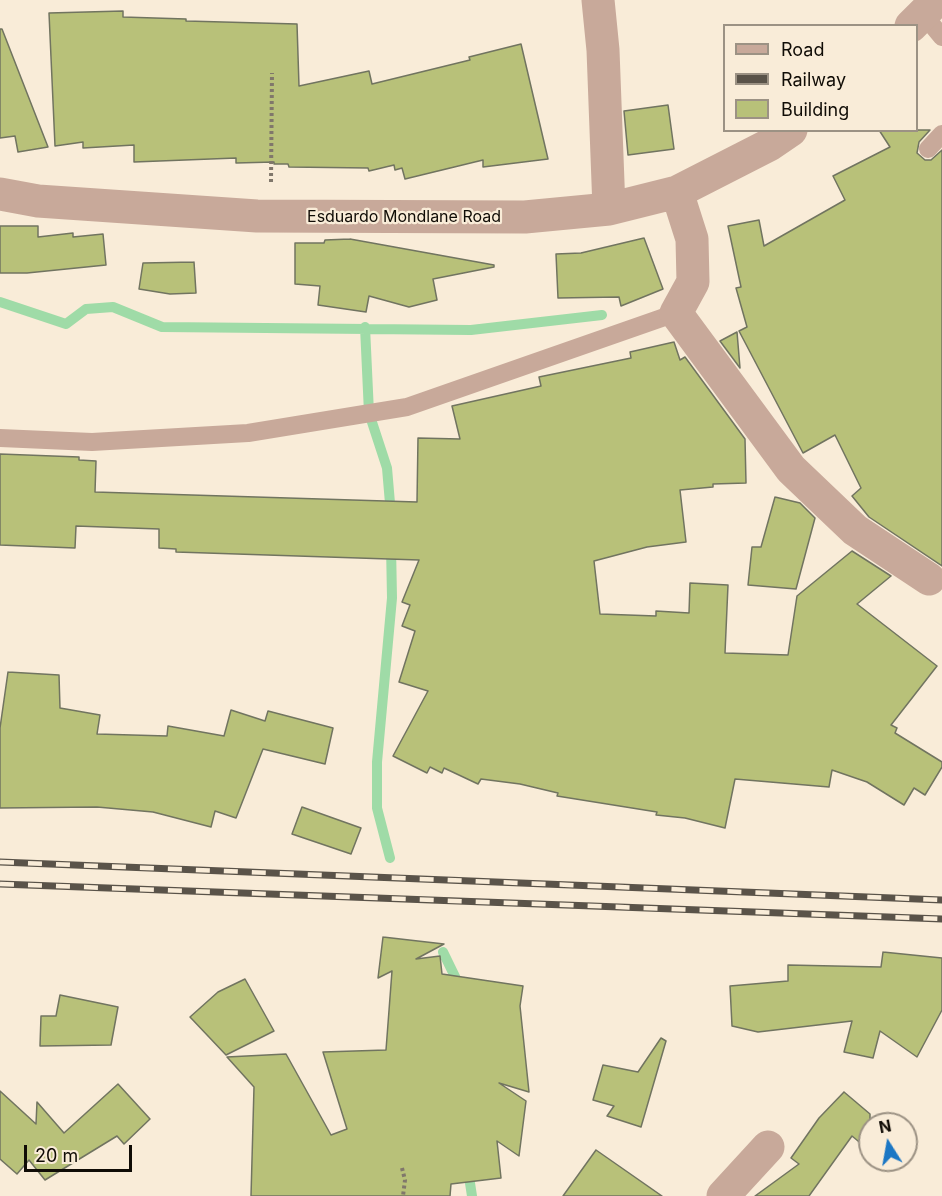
<!DOCTYPE html>
<html>
<head>
<meta charset="utf-8">
<style>
  body { margin:0 }
  #map { position:relative; width:942px; height:1196px; overflow:hidden; background:#f9ecd8; font-family:Inter,sans-serif }
  canvas { display:block }
  .legend { position:absolute; left:723px; top:24px; width:195px; height:108px; box-sizing:border-box; background:#f9ecd8; border:2px solid #9c9284; margin:0; padding:8px 10px; list-style:none; font-size:18px; color:#100c06 }
  .legend li { display:flex; align-items:center; gap:12px; height:30px }
  .legend b { width:30px; border:2px solid #9c9284 }
  .north { position:absolute; left:858px; top:1112px; width:60px; height:60px; box-sizing:border-box; background:#f9ecd8; border:2px solid #9c9284; border-radius:50%; rotate:349deg; font-size:16px; font-weight:700; line-height:24px; text-align:center; color:#100c06 }
  .north::after { content:''; display:block; margin:auto; width:21px; height:27px; background:#1c77c4; clip-path:polygon(50% 0,100% 100%,50% 72%,0 100%) }
  .scale { position:absolute; left:24px; top:1145px; width:108px; height:27px; box-sizing:border-box; border:3px solid #100c06; border-top:0; padding-left:8px; font-size:18px; line-height:21px; white-space:nowrap; color:#100c06; -webkit-text-stroke:4px #f9ecd8; paint-order:stroke }
</style>
</head>
<body>
<div id="map">
<canvas width="942" height="1196"></canvas>
<ul class="legend">
<li><b style="height:8px;background:#c8a99a"></b>Road</li>
<li><b style="height:8px;background:#5a5349"></b>Railway</li>
<li><b style="height:16px;background:#b8c179"></b>Building</li>
</ul>
<div class="north">N</div>
<div class="scale">20 m</div>
</div>
<script>
const g = document.querySelector('canvas').getContext('2d');
g.lineJoin = 'round';
function shape(rows) {
  const path = new Path2D();
  for (const r of rows) {
    path.moveTo(r[0], r[1]);
    for (let i = 2; i < r.length; i += 2) path.lineTo(r[i], r[i + 1]);
  }
  return path;
}
function trace(path, color, width, dash) {
  g.strokeStyle = color;
  g.lineWidth = width;
  g.lineCap = dash ? 'butt' : 'round';
  g.setLineDash(dash || []);
  g.stroke(path);
}
function paint(path, color) {
  g.fillStyle = color;
  g.fill(path, 'evenodd');
}
function write(font, color, halo, rows, align = 'center') {
  g.font = font + ' Inter,sans-serif';
  g.lineWidth = 4.5;
  g.setLineDash([]);
  g.textBaseline = 'middle';
  g.strokeStyle = halo;
  g.fillStyle = color;
  for (const [text, x, y, turn = 0] of rows) {
    g.save();
    g.translate(x, y);
    g.rotate((+turn || 0) * Math.PI / 180);
    g.textAlign = isNaN(turn) ? turn : align;
    if (halo) g.strokeText(text, 0, 0);
    g.fillText(text, 0, 0);
    g.restore();
  }
}
trace(shape([
  [0,302,66,324,86,309,113,307,162,327,471,330,602,315],
  [365,327,369,413,387,468,391,515],
  [390,858,377,808,377,762,392,598,391,545],
  [443,952,460,987],
  [468,1170,472,1196]
]), '#9fdba7', 10);
const building = shape([
  [123,11,123,17,186,19,186,21,297,24,299,86,369,71,372,84,470,60,469,57,521,44,548,159,483,167,483,160,405,179,402,168,395,170,394,165,369,171,368,168,289,167,288,164,274,164,274,162,236,163,236,158,134,162,134,145,83,148,83,142,55,146,49,13,123,11],
  [0,29,2,29,48,147,18,152,15,136,0,138,0,29],
  [668,105,674,149,628,155,624,111,668,105],
  [879,130,930,130,919,142,917,153,925,160,931,160,942,150,942,566,869,517,852,496,861,488,835,435,803,453,739,331,747,327,736,288,741,287,728,226,759,220,764,246,845,200,833,176,890,147,879,130],
  [0,226,38,226,38,237,73,233,73,237,103,234,106,265,27,273,0,273,0,226],
  [644,238,663,289,621,306,619,297,558,298,556,254,581,253,644,238],
  [350,239,494,265,494,267,433,279,437,300,409,307,369,296,366,312,318,305,320,286,295,284,295,243,324,243,325,240,350,239],
  [194,262,196,293,170,294,139,289,143,263,194,262],
  [737,332,740,368,720,341,737,332],
  [674,342,680,360,685,357,745,439,746,483,713,484,713,487,680,490,686,542,647,547,594,561,600,614,656,616,656,611,689,613,690,583,728,585,725,653,788,655,797,596,852,551,891,576,857,604,937,666,891,725,897,728,895,733,942,762,942,767,925,795,914,788,904,805,867,782,832,770,829,787,735,779,725,828,685,818,656,815,657,812,557,796,558,793,520,784,481,779,478,784,444,768,442,773,430,767,427,773,393,756,428,691,399,682,415,631,402,626,410,605,402,602,419,560,176,552,176,549,159,548,159,529,76,526,75,548,0,545,0,454,79,457,79,460,96,461,95,492,417,502,418,438,460,439,452,406,541,386,539,377,631,358,630,352,674,342],
  [775,497,800,503,815,518,796,589,748,585,752,547,761,547,775,497],
  [8,672,59,675,60,708,100,715,97,734,167,736,168,726,224,736,231,710,265,721,268,711,333,728,325,764,263,749,236,818,215,811,211,827,153,812,97,807,0,808,0,728,8,672],
  [302,807,361,828,351,854,292,834,302,807],
  [383,937,444,944,416,959,440,956,442,974,523,986,520,1006,529,1092,499,1083,526,1101,519,1156,497,1141,501,1178,451,1184,450,1196,251,1196,254,1087,227,1057,286,1054,331,1135,347,1129,323,1052,386,1050,392,971,378,978,383,937],
  [883,952,942,958,942,1010,917,1057,880,1031,873,1058,844,1052,852,1021,758,1032,732,1026,730,986,788,981,788,965,881,967,883,952],
  [245,979,274,1031,226,1055,190,1017,218,992,245,979],
  [60,995,118,1007,111,1045,40,1046,41,1016,56,1016,60,995],
  [661,1038,666,1041,641,1127,607,1116,614,1106,593,1100,603,1065,638,1072,661,1038],
  [118,1084,150,1119,124,1144,117,1136,45,1180,29,1160,17,1174,0,1159,0,1091,36,1124,37,1102,64,1133,118,1084],
  [844,1092,870,1114,870,1151,852,1136,809,1196,755,1196,799,1164,791,1158,819,1118,844,1092],
  [596,1150,662,1196,563,1196,596,1150]
]);
paint(building, '#b8c179');
trace(building, '#717460', 1.5);
trace(shape([
  [271,182,272,73],
  [402,1168,405,1180,403,1196]
]), '#80776b', 4, [3, 3]);
trace(shape([
  [923,14,942,37],
  [928,149,942,134],
  [0,438,92,442,248,433,407,407,676,313]
]), '#c8a99a', 18);
trace(shape([
  [598,0,603,50,609,209],
  [911,26,937,0],
  [677,192,692,239,693,282,676,313,791,469,855,530,929,579],
  [0,194,38,201,257,216,525,217,609,209,677,192,769,145,791,130],
  [723,1196,768,1147]
]), '#c8a99a', 33);
const rail = shape([
  [0,862,942,900],
  [0,884,942,919]
]);
trace(rail, '#5a5349', 7);
trace(rail, '#f9ecd8', 4.5, [14]);
write('16px', '#100c06', '#f9ecd8', [
  ["Esduardo Mondlane Road",404,217]
]);
</script>
</body>
</html>
